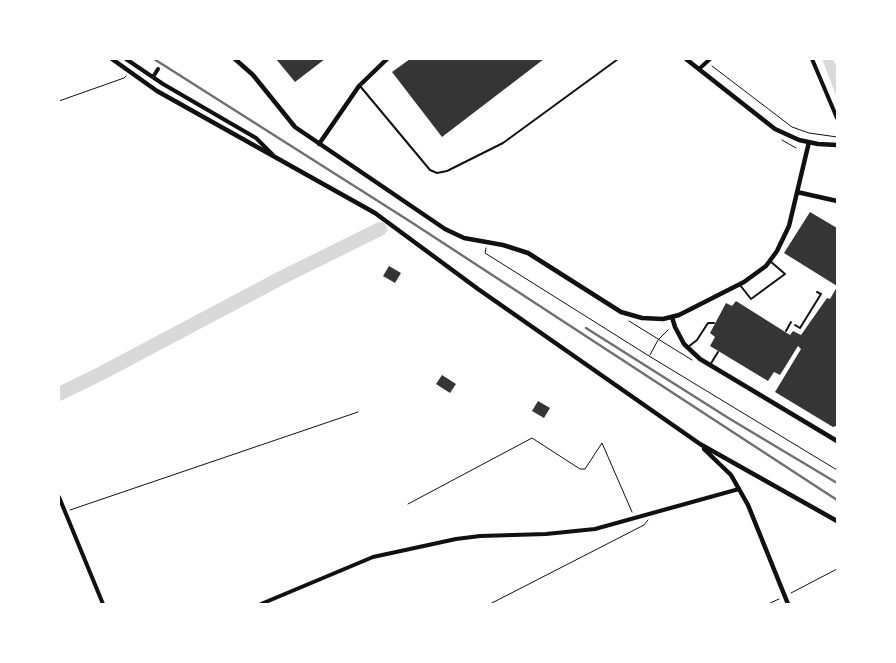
<!DOCTYPE html>
<html>
<head>
<meta charset="utf-8">
<style>
  body { margin:0 }
  #map { position:relative; width:896px; height:663px; overflow:hidden; background:#fff; font-family:"Roboto Condensed",sans-serif }
  canvas { display:block }
  .frame { position:absolute; inset:0; border:60px solid #fff; pointer-events:none }
</style>
</head>
<body>
<div id="map">
<canvas width="896" height="663"></canvas>
<div class="frame"></div>
</div>
<script>
const g = document.querySelector('canvas').getContext('2d');
g.lineJoin = 'round';
function paint(path, color) {
  g.fillStyle = color;
  g.fill(path, 'evenodd');
}
function shape(rows) {
  const path = new Path2D();
  for (const r of rows) {
    path.moveTo(r[0], r[1]);
    for (let i = 2; i < r.length; i += 2) path.lineTo(r[i], r[i + 1]);
  }
  return path;
}
function trace(path, color, width, dash) {
  g.strokeStyle = color;
  g.lineWidth = width;
  g.lineCap = dash ? 'butt' : 'round';
  g.setLineDash(dash || []);
  g.stroke(path);
}
paint(shape([
  [822,59,833,59,837,68,837,98]
]), '#d9d9d9');
trace(shape([
  [59,394,100,374,281,278,380,229]
]), '#d9d9d9', 14);
paint(shape([
  [276,59,325,59,295,82],
  [410,59,544,59,442,137,392,72],
  [810,212,837,228,837,286,784,253],
  [389,266,401,273,395,283,383,276],
  [837,287,837,424,836,426,833,427,775,392,801,349,798,346,780,375,774,372,768,381,710,346,715,337,710,333,726,303,732,306,736,301,790,335,793,331,801,335,827,298,830,299],
  [442,375,456,384,450,393,436,384],
  [538,401,550,408,544,418,532,411]
]), '#353535');
trace(shape([
  [712,66,792,127,809,133,837,137],
  [59,101,124,78,126,76],
  [782,140,796,148],
  [486,248,485,253,649,356,837,470],
  [629,321,692,360],
  [650,355,658,340,668,330],
  [408,504,532,438,580,469,585,469,602,443,632,512],
  [70,510,358,412],
  [791,593,837,569],
  [490,604,644,525,648,520],
  [768,604,779,599]
]), '#111', 1);
trace(shape([
  [360,86,430,170,437,173,447,171,503,143,618,59],
  [740,285,751,299,785,274,770,261],
  [795,325,800,328,821,294,817,292],
  [786,331,791,322],
  [688,347,697,340,708,323,714,323],
  [710,365,718,352]
]), '#111', 2);
trace(shape([
  [126,59,163,84,256,138,273,155],
  [812,59,837,118],
  [699,69,710,59],
  [153,77,158,69],
  [59,497,103,604],
  [261,604,373,557,456,539,480,536,546,534,595,529,739,489]
]), '#111', 4);
trace(shape([
  [112,59,157,91,375,213,478,289,700,444,837,521],
  [235,59,253,75,295,127,445,229,464,238,503,245,528,253,621,312,642,318,663,319,679,315,744,282,766,266,777,251,789,226,809,142],
  [686,59,775,129,799,140,818,144,837,145],
  [319,144,359,86,387,59],
  [797,192,837,201],
  [672,317,675,327,684,344,700,359,837,441],
  [704,449,731,475,748,505,788,604]
]), '#111', 4.5);
trace(shape([
  [154,59,411,222,837,500],
  [586,328,730,419,837,483]
]), '#707070', 2.5);
</script>
</body>
</html>
